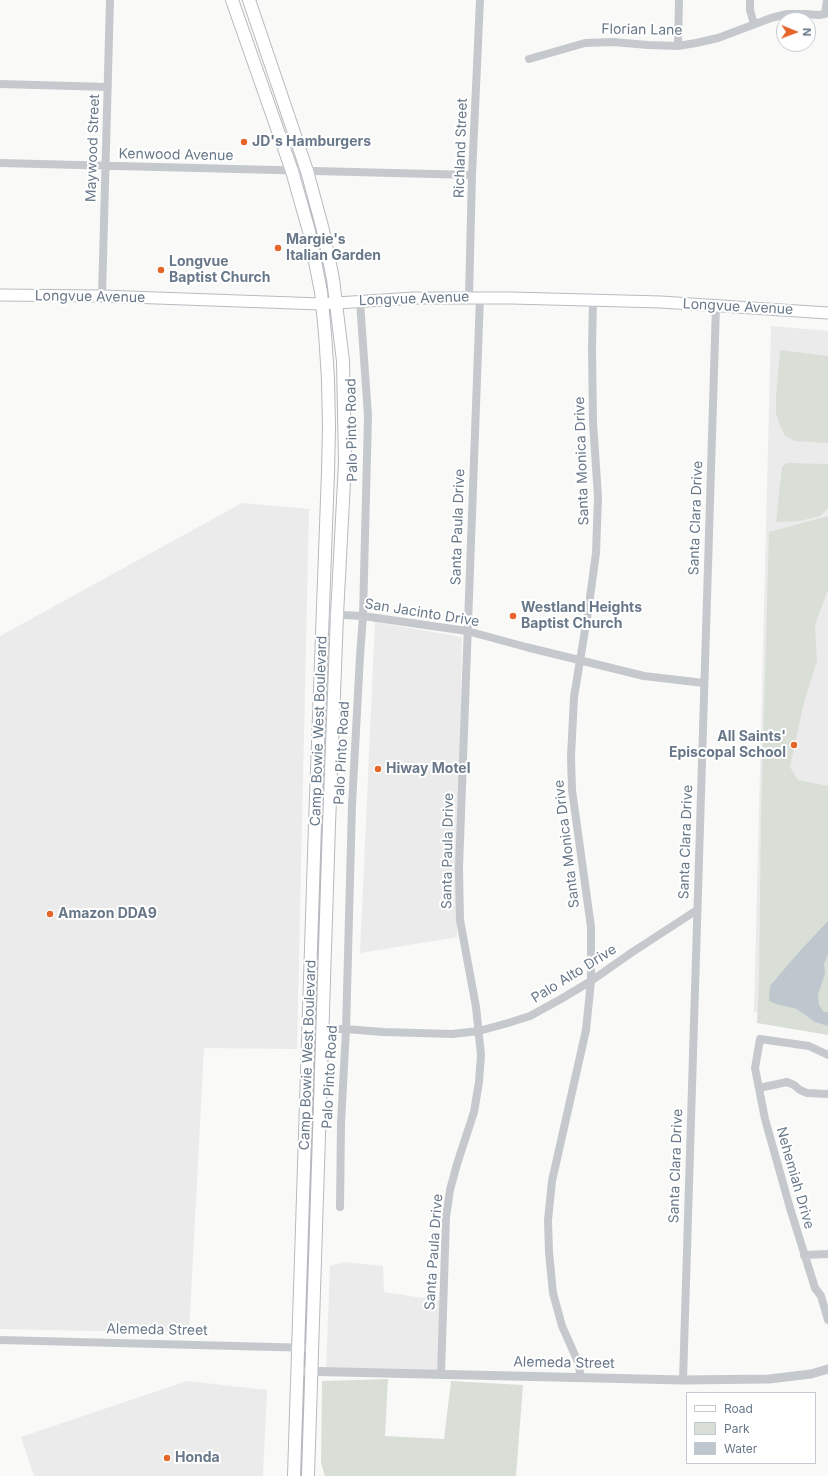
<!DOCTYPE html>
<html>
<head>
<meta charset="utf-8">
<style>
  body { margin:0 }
  #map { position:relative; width:828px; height:1476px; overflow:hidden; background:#f9faf7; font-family:Inter,sans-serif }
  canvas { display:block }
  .legend { position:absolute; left:686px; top:1392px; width:130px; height:72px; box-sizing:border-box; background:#fff; border:1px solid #c3c9d0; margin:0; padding:5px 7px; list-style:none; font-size:12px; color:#687889 }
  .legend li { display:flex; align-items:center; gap:8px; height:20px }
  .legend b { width:20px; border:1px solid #c3c9d0 }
  .north { position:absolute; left:776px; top:12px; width:40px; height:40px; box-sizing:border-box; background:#fff; border:1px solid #c3c9d0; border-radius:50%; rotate:91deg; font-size:11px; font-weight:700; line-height:16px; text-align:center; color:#687889 }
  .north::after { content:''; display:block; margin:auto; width:14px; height:18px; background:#e5652b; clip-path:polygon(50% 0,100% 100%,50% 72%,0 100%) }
</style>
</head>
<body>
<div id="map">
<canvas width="828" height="1476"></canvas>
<ul class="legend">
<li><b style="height:5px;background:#fff"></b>Road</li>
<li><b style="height:11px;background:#d9dfd6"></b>Park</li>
<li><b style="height:11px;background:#bdc7cd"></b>Water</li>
</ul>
<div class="north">N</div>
</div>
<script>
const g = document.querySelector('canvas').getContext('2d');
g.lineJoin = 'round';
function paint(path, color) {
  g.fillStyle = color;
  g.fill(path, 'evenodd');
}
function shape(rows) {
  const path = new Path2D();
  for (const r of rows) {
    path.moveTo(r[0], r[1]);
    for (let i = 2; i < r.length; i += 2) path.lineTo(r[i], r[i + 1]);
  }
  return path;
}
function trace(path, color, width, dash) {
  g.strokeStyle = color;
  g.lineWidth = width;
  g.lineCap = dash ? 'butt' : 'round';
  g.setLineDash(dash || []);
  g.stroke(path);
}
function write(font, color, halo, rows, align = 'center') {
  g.font = font + ' Inter,sans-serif';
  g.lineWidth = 4;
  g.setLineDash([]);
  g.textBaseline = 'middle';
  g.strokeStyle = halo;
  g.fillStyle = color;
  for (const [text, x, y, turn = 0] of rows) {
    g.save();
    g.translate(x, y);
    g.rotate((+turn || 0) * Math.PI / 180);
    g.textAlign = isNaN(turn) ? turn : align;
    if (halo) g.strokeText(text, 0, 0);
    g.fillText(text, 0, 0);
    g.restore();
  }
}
paint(shape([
  [771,326,828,331,828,1011,800,1014,754,1012],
  [242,503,309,509,297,1049,204,1048,189,1333,0,1329,0,636],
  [375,622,462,637,457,937,360,953],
  [344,1262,383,1266,384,1292,443,1301,441,1375,326,1371,330,1266],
  [187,1381,267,1390,263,1476,34,1476,21,1437]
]), '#eaebea');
paint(shape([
  [780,350,828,356,828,443,795,441,785,436,780,425,776,414,776,397],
  [787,463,828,464,828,508,820,516,800,521,776,522,782,467],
  [828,516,828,590,815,624,817,661,804,702,790,767,798,780,828,786,828,1035,757,1023,759,979,761,813,769,532],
  [388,1379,385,1436,444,1439,451,1381,523,1385,516,1476,325,1476,321,1463,322,1381]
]), '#d9dfd6');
paint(shape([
  [828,921,828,954,824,964,825,972,824,977,818,994,819,1005,824,1012,828,1012,828,1026,815,1022,797,1009,776,1004,769,1001,770,986,798,953]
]), '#bdc7cd');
const secondary = shape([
  [0,295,102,296,321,304,414,298,512,298,661,302,828,313]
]);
const primary = shape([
  [232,0,292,171,309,231,321,292,325,333,328,379,329,427,328,472,315,824,294,1476],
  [249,0,307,171,323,230,333,279,343,361,345,462,337,615,329,825,308,1476]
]);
trace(secondary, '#b7bcc1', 13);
trace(primary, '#b6babf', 14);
trace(shape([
  [750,0,750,10,754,24],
  [678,46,679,0],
  [529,59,585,43,613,42,648,45,678,46,696,43,718,38,771,18,787,14,806,14,819,15,825,14,827,0],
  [0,84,108,87],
  [0,163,472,175],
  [102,296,110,0],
  [469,297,472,175,480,0],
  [323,614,363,616,467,631,526,647,644,676,704,683],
  [309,1029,346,1029,383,1032,452,1034,479,1031,508,1023,530,1016,561,999,591,981,631,953,697,910],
  [828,1055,809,1046,760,1039,755,1068,765,1119,790,1208,815,1288,821,1296,828,1320],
  [759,1088,787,1082,794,1085,800,1090,807,1093,828,1094],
  [340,1207,341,1123,346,1029,352,805,360,656,363,616,368,416,360,301],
  [804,1255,828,1254],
  [0,1340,313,1348],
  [441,1375,446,1217,450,1190,457,1164,474,1112,479,1082,481,1055,476,1007,460,920,459,868,480,297],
  [581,1378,578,1362,562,1326,553,1293,549,1252,548,1220,552,1181,586,1030,591,981,591,927,572,790,571,757,574,697,588,612,596,553,598,497,593,422,592,349,593,300],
  [683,1380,716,306]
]), '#c5c9cd', 8);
trace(shape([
  [298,1371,683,1380,769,1379,811,1374,828,1369]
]), '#c5c9cd', 9);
trace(secondary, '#fff', 11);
trace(primary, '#fff', 12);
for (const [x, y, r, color] of [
  [244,142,4,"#e5652b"],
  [278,248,4,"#e5652b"],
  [161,270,4,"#e5652b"],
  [513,616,4,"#e5652b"],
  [794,745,4,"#e5652b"],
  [378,769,4,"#e5652b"],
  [50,914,4,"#e5652b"],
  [167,1458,4,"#e5652b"]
]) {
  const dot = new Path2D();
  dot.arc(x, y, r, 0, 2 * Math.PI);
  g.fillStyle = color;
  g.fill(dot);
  trace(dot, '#fff', 1.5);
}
write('14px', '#687889', '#fff', [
  ["Florian Lane",642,30,1],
  ["Maywood Street",93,148,-88],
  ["Richland Street",461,148,-88],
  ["Kenwood Avenue",176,155,1],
  ["Longvue Avenue",90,297,1],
  ["Longvue Avenue",414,299,-2],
  ["Longvue Avenue",738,307,3],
  ["Palo Pinto Road",352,430,-91],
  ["Santa Monica Drive",582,461,-92],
  ["Santa Clara Drive",696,518,-88],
  ["Santa Paula Drive",458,527,-88],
  ["San Jacinto Drive",422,613,9],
  ["Camp Bowie West Boulevard",319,731,-88],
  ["Palo Pinto Road",342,753,-87],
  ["Santa Clara Drive",686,842,-88],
  ["Santa Monica Drive",567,844,-97],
  ["Santa Paula Drive",448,851,-89],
  ["Palo Alto Drive",574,974,-32],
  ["Camp Bowie West Boulevard",308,1055,-88],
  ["Palo Pinto Road",330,1077,-87],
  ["Santa Clara Drive",676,1166,-88],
  ["Nehemiah Drive",795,1178,74],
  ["Santa Paula Drive",434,1252,-86],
  ["Alemeda Street",157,1330,1],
  ["Alemeda Street",564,1363,1]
]);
write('bold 14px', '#687889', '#fff', [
  ["JD's Hamburgers",252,142],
  ["Margie's",286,240],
  ["Italian Garden",286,256],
  ["Longvue",169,262],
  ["Baptist Church",169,278],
  ["Westland Heights",521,608],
  ["Baptist Church",521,624],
  ["All Saints'",786,737,"right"],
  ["Episcopal School",786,753,"right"],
  ["Hiway Motel",386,769],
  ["Amazon DDA9",58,914],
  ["Honda",175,1458]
], 'left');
</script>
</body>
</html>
